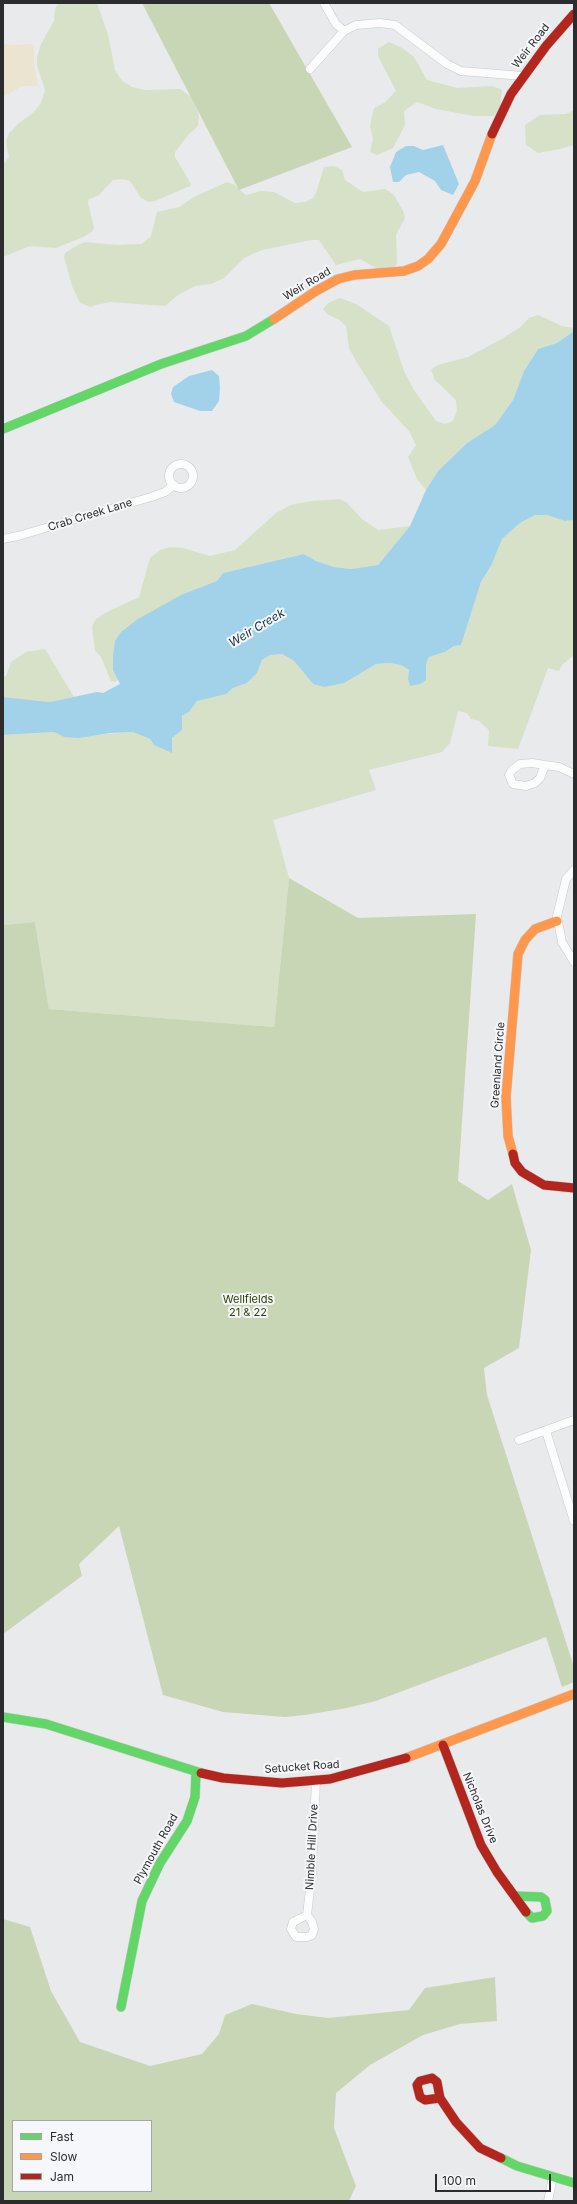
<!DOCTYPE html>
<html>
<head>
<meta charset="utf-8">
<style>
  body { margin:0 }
  #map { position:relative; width:577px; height:2204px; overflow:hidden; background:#e9eaeb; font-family:Inter,sans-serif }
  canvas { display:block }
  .frame { position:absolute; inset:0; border:4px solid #2b2c2d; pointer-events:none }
  .legend { position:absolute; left:12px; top:2120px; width:140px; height:72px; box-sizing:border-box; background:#f5f7fa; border:1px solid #a4a6a8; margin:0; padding:5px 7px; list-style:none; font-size:12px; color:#2b2c2d }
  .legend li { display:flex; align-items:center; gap:8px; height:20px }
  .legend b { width:20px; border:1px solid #a4a6a8 }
  .scale { position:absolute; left:435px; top:2174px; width:116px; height:18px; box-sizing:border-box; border:2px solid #2b2c2d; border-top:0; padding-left:5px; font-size:12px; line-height:14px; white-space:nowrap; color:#2b2c2d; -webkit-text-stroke:3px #f5f7fa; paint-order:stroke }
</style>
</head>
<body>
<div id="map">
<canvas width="577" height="2204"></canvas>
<div class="frame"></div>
<ul class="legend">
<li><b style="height:5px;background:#63d668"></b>Fast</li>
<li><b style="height:5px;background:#ff974d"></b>Slow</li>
<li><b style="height:5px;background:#b3261e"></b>Jam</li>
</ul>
<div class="scale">100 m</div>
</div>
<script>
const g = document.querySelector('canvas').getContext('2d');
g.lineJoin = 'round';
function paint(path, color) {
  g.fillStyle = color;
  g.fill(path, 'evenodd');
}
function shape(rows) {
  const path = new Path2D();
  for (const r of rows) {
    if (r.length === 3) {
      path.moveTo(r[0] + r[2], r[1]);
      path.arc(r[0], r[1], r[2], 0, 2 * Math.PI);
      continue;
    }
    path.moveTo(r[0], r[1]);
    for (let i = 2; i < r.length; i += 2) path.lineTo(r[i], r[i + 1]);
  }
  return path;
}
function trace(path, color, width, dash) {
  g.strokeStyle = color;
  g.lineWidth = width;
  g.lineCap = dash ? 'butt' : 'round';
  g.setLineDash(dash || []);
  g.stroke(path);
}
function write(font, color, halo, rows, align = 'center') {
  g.font = font + ' Inter,sans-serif';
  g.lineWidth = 4;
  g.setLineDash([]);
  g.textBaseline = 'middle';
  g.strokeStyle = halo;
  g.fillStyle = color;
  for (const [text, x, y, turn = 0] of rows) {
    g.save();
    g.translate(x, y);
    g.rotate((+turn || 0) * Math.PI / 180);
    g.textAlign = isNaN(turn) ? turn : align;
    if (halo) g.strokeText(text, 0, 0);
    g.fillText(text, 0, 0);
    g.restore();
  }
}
paint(shape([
  [58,3,97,3,108,35,115,70,122,81,132,87,145,90,180,89,191,97,199,115,198,126,188,135,175,152,175,157,191,184,190,186,155,201,149,202,141,198,130,181,122,179,113,180,99,195,89,199,88,202,94,228,93,231,83,237,56,248,30,246,3,257,3,165,9,157,6,142,9,133,18,124,34,112,41,103,45,90,37,65,37,57,41,44,54,21,55,9],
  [389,42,402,48,414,57,427,80,457,88,493,86,502,90,500,108,494,116,474,116,436,109,417,102,404,111,405,125,393,148,377,155,370,152,373,139,370,126,374,108,384,103,396,91,378,56,378,49],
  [574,110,574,145,560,149,538,153,526,145,525,125,540,115,566,114],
  [334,166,342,170,345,180,363,192,385,189,394,195,403,211,405,218,396,235,397,263,391,272,381,271,360,259,336,265,319,240,311,240,262,250,244,258,224,278,211,284,195,286,178,295,165,306,111,302,95,305,91,307,80,303,72,286,64,257,65,253,76,246,85,242,117,245,142,244,151,236,157,212,179,207,194,197,227,182,233,184,246,195,261,191,274,192,295,203,305,202,313,198,316,193,324,167],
  [340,298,356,304,389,326,404,371,414,390,436,421,445,424,453,421,457,411,456,400,435,380,431,370,438,365,468,357,500,340,519,328,529,318,538,315,562,326,574,328,574,331,557,343,538,349,524,371,513,400,495,425,467,443,438,471,426,490,417,479,408,457,416,445,409,431,382,402,356,361,349,348,346,326,338,319,328,315,323,309,328,303],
  [339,499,346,502,362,519,378,530,410,526,378,565,351,569,334,567,316,561,304,554,223,573,217,581,183,594,115,641,113,669,118,678,116,682,111,681,101,657,95,651,92,626,96,619,105,613,139,597,150,558,160,550,170,547,183,548,210,556,235,550,276,513,291,505,312,501],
  [535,515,547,515,565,521,574,520,574,655,562,665,559,671,548,668,518,749,488,746,489,730,479,721,471,719,467,713,458,711,450,743,442,752,369,770,376,790,273,820,289,878,274,1027,49,1009,35,922,3,925,3,735,54,732,64,737,133,732,150,739,154,745,172,752,172,738,182,730,182,716,189,712,197,701,225,694,233,688,247,683,257,673,262,660,270,655,282,654,294,661,313,684,361,672,376,664,390,663,401,665,409,671,408,679,426,664,429,657,445,652,454,646,461,645,481,582,492,564,502,539,520,523],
  [45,649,74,697,50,702,3,697,3,677,6,676,11,662,26,652]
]), '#d6e1c8');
paint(shape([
  [142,3,269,3,352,147,239,190],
  [289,878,358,918,476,914,458,1181,488,1200,512,1184,531,1250,519,1348,484,1368,487,1395,574,1667,574,1682,562,1687,546,1637,376,1701,347,1708,305,1715,285,1717,223,1712,163,1695,119,1526,79,1564,82,1576,3,1634,3,925,35,922,49,1009,274,1027],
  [3,1919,30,1927,51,1991,80,2042,150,2066,202,2054,219,2034,225,2015,252,2004,296,2014,328,2018,409,2010,425,1988,495,1977,497,2021,460,2024,423,2035,370,2065,336,2093,334,2128,356,2186,349,2201,3,2201],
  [13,2121,151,2121,151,2191,13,2191]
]), '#c9d6b6');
paint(shape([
  [3,43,11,45,32,44,34,46,34,63,38,86,22,86,3,97]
]), '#eae4d1');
paint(shape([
  [443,145,459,184,453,195,441,190,435,181,419,172,406,175,399,182,393,182,390,167,396,152,406,146,414,146,423,150],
  [574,331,574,520,565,521,547,515,535,515,520,523,502,539,492,564,481,582,461,645,454,646,445,652,429,657,426,664,426,680,420,684,410,686,408,679,409,670,401,665,390,663,376,664,344,683,324,687,313,684,294,661,282,654,270,655,262,660,257,673,247,683,233,688,226,694,197,701,189,712,182,716,182,730,172,738,172,753,154,745,150,739,133,732,110,733,79,738,64,737,54,732,3,735,3,697,50,702,97,692,103,693,120,684,113,670,113,656,115,641,121,632,138,619,183,594,217,581,223,573,304,554,316,561,334,567,351,569,378,565,410,526,426,490,438,471,467,443,495,425,513,400,524,371,538,349,557,343],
  [212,370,219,376,220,388,219,401,212,411,200,411,174,402,171,394,173,387,189,376]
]), '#a2d2e9');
const street = shape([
  [324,3,336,24,344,31],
  [310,69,344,31,356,25,380,23,395,25,447,64,461,71,523,76],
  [181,476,12],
  [3,539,18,536,151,497,165,492,174,485],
  [532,763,545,765,540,778,535,783,526,786,513,784,509,775,512,770,520,764,532,763],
  [545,765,559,767,574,774],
  [574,870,566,879,557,916,562,942,574,962],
  [546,1431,574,1521],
  [519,1440,574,1420],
  [307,1915,293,1922,291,1929,296,1937,307,1937,312,1935,314,1929,312,1922,307,1915,312,1872,316,1780],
  [548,2201,553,2177]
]);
const fast = shape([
  [3,429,161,364,246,336,274,319],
  [3,1717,46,1724,201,1773],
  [516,1896,541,1897,545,1900,547,1911,543,1916,532,1918,526,1912],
  [121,2007,142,1901,160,1863,187,1821,195,1797,196,1772],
  [501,2158,517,2166,574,2183]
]);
const slow = shape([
  [274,319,316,291,338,279,354,275,404,271,418,266,428,259,441,244,475,181,492,134],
  [513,1154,508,1136,506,1097,518,954,525,940,535,929,557,921],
  [406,1758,574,1694]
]);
const jam = shape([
  [492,134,511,94,546,46,574,14],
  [513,1154,515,1163,522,1172,544,1185,574,1188],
  [443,1745,481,1845,497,1872,526,1912],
  [201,1773,223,1778,282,1783,330,1779,406,1758],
  [440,2098,425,2100,420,2097,417,2085,420,2081,432,2078,437,2082,440,2098,456,2122,480,2148,501,2158]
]);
trace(street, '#c7c8c9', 9);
trace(fast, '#c7c8c9', 10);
trace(slow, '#c7c8c9', 10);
trace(jam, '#c7c8c9', 10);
trace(street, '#fcfcfc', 8);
trace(fast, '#63d668', 9);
trace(slow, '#ff974d', 9);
trace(jam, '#b3261e', 9);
write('11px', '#2b2c2d', '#f5f7fa', [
  ["Weir Road",531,46,-52],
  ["Weir Road",307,284,-31],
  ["Crab Creek Lane",90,515,-17],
  ["Greenland Circle",498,1065,-86],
  ["Setucket Road",302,1767,-4],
  ["Nicholas Drive",480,1808,68],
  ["Nimble Hill Drive",312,1847,-87],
  ["Plymouth Road",156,1849,-61]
]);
write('11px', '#304200', '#f5f7fa', [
  ["Wellfields",248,1300],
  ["21 & 22",248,1313]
]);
write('italic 12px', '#143442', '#f5f7fa', [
  ["Weir Creek",257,628,-31]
]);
</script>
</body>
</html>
